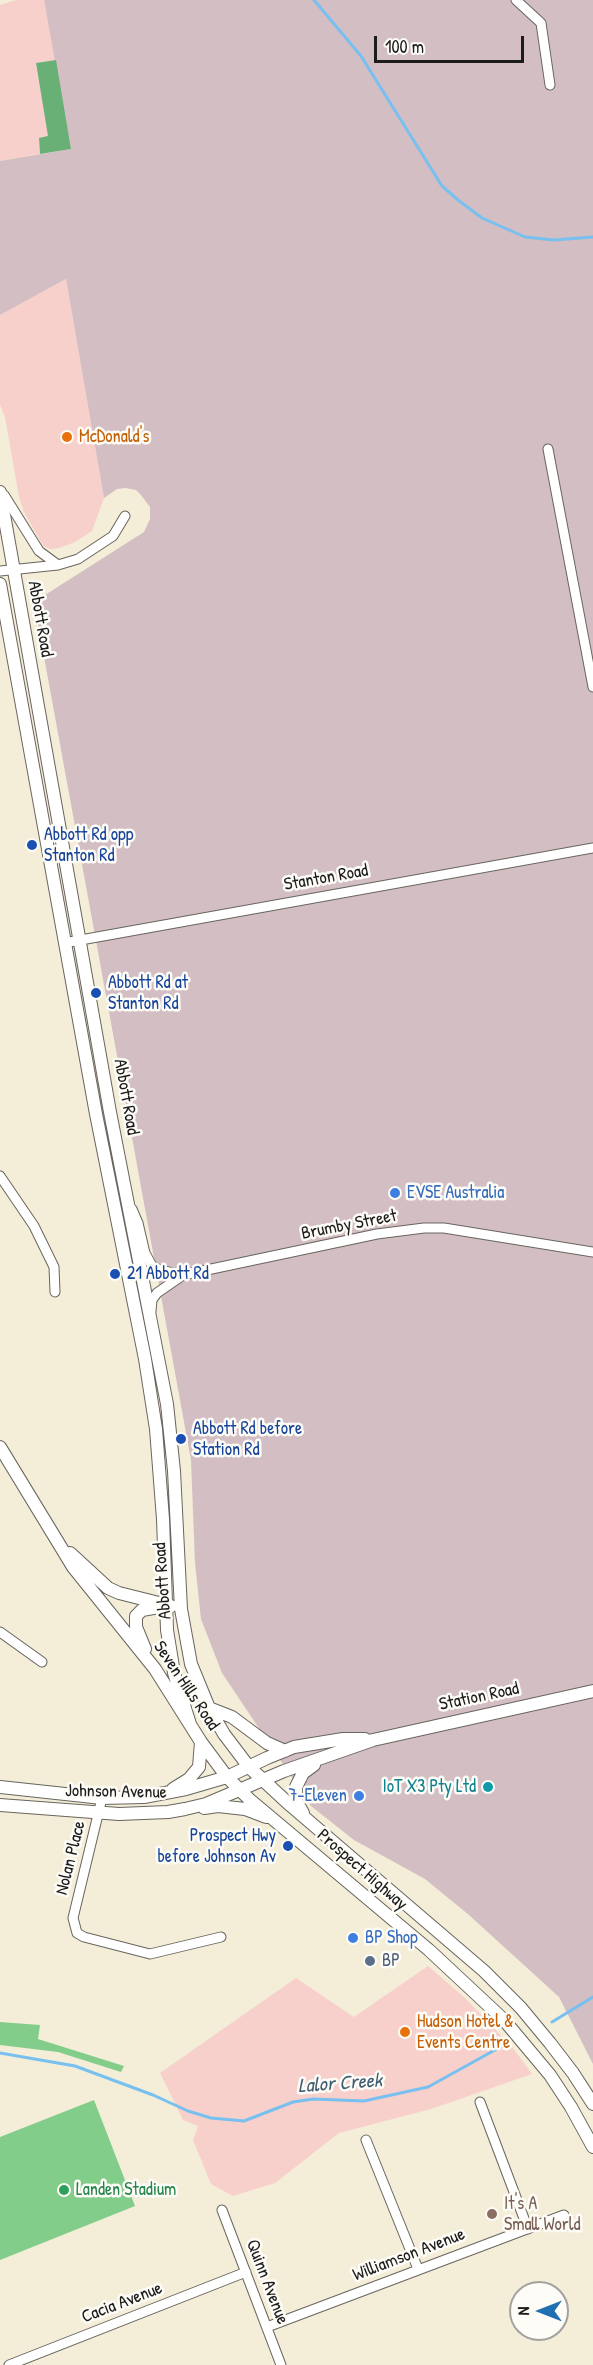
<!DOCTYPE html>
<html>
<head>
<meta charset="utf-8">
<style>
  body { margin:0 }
  #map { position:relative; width:593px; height:2365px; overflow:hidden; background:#f4edd8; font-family:"Patrick Hand",sans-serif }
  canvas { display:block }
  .north { position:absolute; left:509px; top:2281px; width:60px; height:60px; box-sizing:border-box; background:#fdfcf7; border:2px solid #a3a29f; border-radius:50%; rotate:270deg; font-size:16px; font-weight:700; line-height:24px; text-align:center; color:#1c1c1c }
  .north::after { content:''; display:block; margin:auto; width:21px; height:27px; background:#1f6fb2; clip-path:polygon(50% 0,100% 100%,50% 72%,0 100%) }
  .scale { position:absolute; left:374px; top:36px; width:150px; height:27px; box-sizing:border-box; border:3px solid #1c1c1c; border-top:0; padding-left:8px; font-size:18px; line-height:21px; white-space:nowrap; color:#1c1c1c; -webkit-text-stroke:4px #fdfcf7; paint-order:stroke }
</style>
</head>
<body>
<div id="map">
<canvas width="593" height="2365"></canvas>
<div class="north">N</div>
<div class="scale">100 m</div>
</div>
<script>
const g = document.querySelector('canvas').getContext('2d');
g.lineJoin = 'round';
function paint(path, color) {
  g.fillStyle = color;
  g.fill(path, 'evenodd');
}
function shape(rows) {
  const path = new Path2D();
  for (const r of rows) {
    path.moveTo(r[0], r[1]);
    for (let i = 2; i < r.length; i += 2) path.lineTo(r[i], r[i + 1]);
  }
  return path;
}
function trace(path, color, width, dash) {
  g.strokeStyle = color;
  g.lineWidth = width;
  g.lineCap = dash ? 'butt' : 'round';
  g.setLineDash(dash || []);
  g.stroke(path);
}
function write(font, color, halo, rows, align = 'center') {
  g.font = font + ' "Patrick Hand",sans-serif';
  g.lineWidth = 5;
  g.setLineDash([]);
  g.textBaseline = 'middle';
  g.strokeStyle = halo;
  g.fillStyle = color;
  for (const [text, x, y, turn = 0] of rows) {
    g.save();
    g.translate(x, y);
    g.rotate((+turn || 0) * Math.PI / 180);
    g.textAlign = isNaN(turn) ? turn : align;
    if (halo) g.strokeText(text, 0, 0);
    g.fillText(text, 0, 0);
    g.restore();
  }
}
paint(shape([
  [16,0,44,0,56,60,36,64,49,137,39,139,40,154,0,161,0,5],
  [66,279,104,498,92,531,75,542,59,548,50,549,43,546,24,512,19,497,5,417,0,405,0,315],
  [428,1966,465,1998,513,2048,532,2074,431,2109,339,2133,275,2183,233,2196,211,2184,193,2140,198,2126,183,2120,160,2073,296,1978,354,2017]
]), '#f7d0cc');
paint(shape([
  [44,0,593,0,593,2064,559,1997,469,1915,425,1879,354,1840,311,1806,222,1673,201,1619,195,1563,191,1460,34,602,144,532,150,519,150,507,141,495,136,490,126,488,117,489,104,498,66,279,0,315,0,161,71,149]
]), '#d2bec3');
paint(shape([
  [0,2022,40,2025,38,2039,124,2066,121,2072,58,2052,0,2045],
  [94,2100,135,2206,0,2260,0,2137]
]), '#82cd8a');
paint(shape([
  [56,60,71,149,40,154,39,138,48,136,36,63]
]), '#69b076');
trace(shape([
  [314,0,361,56,442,186,458,200,482,218,525,237,554,240,593,237],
  [552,2022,593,1997],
  [0,2053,75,2066,153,2095,188,2111,211,2118,244,2121,293,2102,313,2099,364,2101,428,2087,504,2045]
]), '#77c0f0', 3);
const minor = shape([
  [516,0,541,23,550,85],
  [548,449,593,687],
  [1,495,4,495,39,551,58,565],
  [0,571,58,565,78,559,113,536,125,516],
  [64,943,593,848],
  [0,1176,34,1226,54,1267,55,1292],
  [132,1209,138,1223,145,1253,152,1266,160,1270,183,1275],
  [151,1311,152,1300,157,1293,183,1275,377,1234,424,1228,444,1228,593,1252],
  [0,1632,42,1662],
  [102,1798,73,1918,77,1933,84,1937,150,1954,221,1937],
  [480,2102,528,2229],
  [366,2140,418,2269],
  [222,2210,281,2365],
  [267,2327,564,2215],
  [9,2365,246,2272]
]);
const major = shape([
  [0,492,110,1112,167,1404,174,1471,181,1609,191,1664,209,1708,224,1734,249,1767,290,1805,484,1971,521,2008,550,2043,573,2073,593,2104],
  [0,584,96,1114,145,1359,156,1429,163,1519,167,1630,174,1673,190,1724],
  [0,1447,73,1567,155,1669,201,1742,227,1777,249,1799,429,1950,504,2020,550,2075,571,2107,593,2147],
  [70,1553,108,1588,119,1593,171,1606],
  [145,1649,136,1627,136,1616,142,1610,165,1606],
  [209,1708,232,1717,267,1743,285,1751],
  [0,1787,102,1798,144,1797,186,1789,227,1777,267,1758,294,1747,343,1739,365,1739],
  [173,1789,189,1779,199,1767,201,1742],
  [0,1805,119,1814,168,1812,185,1809,206,1804,284,1771,373,1740,593,1691],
  [204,1808,218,1806,245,1809,266,1817],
  [303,1813,296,1800,296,1787,303,1773,314,1765]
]);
trace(minor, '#68655e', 11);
trace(major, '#68655e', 14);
trace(minor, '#fff', 9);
trace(major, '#fff', 12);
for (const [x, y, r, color] of [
  [67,437,6,"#e8710a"],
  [32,845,6,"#1a4fb4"],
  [96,993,6,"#1a4fb4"],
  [395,1193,6,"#3f7fe0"],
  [115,1274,6,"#1a4fb4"],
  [181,1439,6,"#1a4fb4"],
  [488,1787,6,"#0f9aa8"],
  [359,1796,6,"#3f7fe0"],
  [288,1846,6,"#1a4fb4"],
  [353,1938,6,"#3f7fe0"],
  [370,1961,6,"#5c6f8a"],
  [405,2032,6,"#e8710a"],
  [64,2190,6,"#2e9e5b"],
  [492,2214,6,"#8d6e63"]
]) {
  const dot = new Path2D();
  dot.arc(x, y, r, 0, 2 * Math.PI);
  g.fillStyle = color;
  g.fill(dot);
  trace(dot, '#fdfcf7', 2);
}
write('18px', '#c56008', '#fdfcf7', [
  ["McDonald's",79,437],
  ["Hudson Hotel &",417,2022],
  ["Events Centre",417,2043]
], 'left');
write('18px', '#1c1c1c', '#fdfcf7', [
  ["Abbott Road",40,619,80],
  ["Stanton Road",326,878,-10],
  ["Abbott Road",126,1097,80],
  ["Brumby Street",349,1225,-11],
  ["Abbott Road",163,1581,-94],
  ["Seven Hills Road",186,1686,56],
  ["Station Road",479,1697,-12],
  ["Johnson Avenue",116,1792,1],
  ["Nolan Place",71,1858,-76],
  ["Prospect Highway",362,1870,41],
  ["Williamson Avenue",409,2255,-21],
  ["Quinn Avenue",267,2282,69],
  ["Cacia Avenue",122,2303,-21]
]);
write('18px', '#164399', '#fdfcf7', [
  ["Abbott Rd opp",44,835],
  ["Stanton Rd",44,856],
  ["Abbott Rd at",108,983],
  ["Stanton Rd",108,1004],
  ["21 Abbott Rd",127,1274],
  ["Abbott Rd before",193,1429],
  ["Station Rd",193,1450],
  ["Prospect Hwy",276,1836,"right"],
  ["before Johnson Av",276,1857,"right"]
], 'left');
write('18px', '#366cbe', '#fdfcf7', [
  ["EVSE Australia",407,1193],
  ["7-Eleven",347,1796,"right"],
  ["BP Shop",365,1938]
], 'left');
write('18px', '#0d838f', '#fdfcf7', [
  ["IoT X3 Pty Ltd",476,1787]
], 'right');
write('18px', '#4e5e75', '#fdfcf7', [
  ["BP",382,1961]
], 'left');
write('18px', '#27864d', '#fdfcf7', [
  ["Landen Stadium",76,2190]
], 'left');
write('18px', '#785e54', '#fdfcf7', [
  ["It's A",504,2204],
  ["Small World",504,2225]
], 'left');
write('italic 20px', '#405e71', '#fdfcf7', [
  ["Lalor Creek",340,2084,-4]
]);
</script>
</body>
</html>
